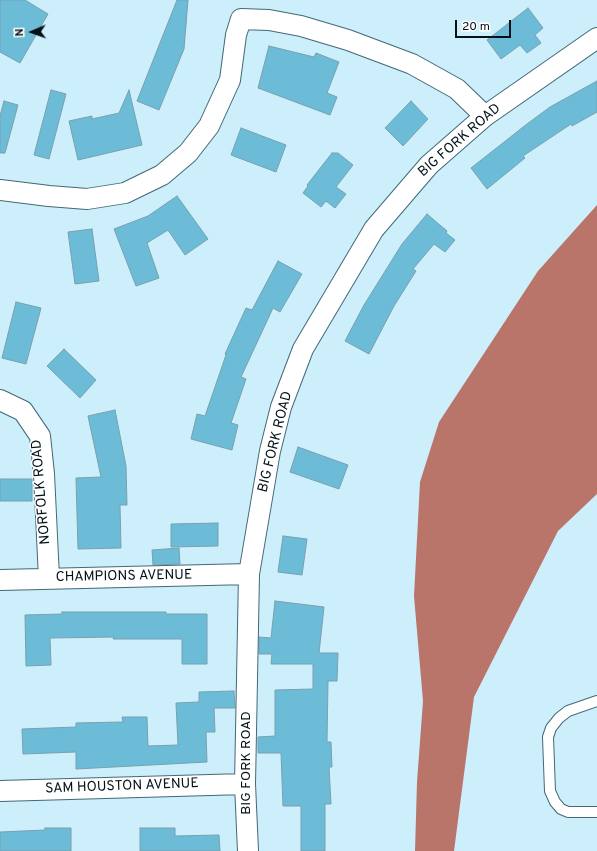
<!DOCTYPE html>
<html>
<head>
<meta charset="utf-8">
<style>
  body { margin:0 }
  #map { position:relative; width:597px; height:851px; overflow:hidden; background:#cdeefb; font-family:Overpass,sans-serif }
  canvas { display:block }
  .north { position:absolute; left:12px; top:12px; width:40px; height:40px; -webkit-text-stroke:3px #fff; paint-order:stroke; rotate:268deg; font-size:11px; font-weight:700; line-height:16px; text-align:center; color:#041218 }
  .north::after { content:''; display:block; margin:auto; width:14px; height:18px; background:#041218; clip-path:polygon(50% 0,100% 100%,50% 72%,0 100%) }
  .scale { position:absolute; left:455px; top:20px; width:56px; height:18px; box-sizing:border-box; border:2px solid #041218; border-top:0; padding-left:5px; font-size:12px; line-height:14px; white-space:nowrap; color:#041218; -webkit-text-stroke:3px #fff; paint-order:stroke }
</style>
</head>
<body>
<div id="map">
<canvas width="597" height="851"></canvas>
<div class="north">N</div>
<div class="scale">20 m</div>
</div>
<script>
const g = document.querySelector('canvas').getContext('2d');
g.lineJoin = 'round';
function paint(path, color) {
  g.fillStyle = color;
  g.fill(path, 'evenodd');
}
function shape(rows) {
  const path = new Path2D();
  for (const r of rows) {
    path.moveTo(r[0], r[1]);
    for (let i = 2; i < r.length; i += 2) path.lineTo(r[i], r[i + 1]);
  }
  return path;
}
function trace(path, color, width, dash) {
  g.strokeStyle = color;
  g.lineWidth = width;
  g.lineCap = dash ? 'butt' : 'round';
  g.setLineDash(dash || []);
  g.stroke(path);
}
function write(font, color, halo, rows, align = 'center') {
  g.font = font + ' Overpass,sans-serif';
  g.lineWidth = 3;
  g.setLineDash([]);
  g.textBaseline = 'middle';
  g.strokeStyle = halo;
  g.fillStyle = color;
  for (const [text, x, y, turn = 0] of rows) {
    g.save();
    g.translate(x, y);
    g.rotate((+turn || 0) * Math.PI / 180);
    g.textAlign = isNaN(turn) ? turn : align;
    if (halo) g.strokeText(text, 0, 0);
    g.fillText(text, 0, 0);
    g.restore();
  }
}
paint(shape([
  [597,205,597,494,558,531,474,697,454,851,415,851,417,782,423,701,414,596,420,482,439,422,538,271]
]), '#ba756a');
const building = shape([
  [0,0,25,0,48,14,20,63,0,52,0,0],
  [177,0,188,0,184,49,159,110,137,101,177,0],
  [528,8,543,28,535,35,541,43,527,53,520,45,501,59,487,40,528,8],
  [269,46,314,57,316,53,339,62,327,93,337,97,330,115,258,88,269,46],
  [597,81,597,112,572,126,571,124,523,156,525,158,487,189,471,168,527,124,550,107,597,81],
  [51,90,66,94,49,159,34,155,51,90],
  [129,90,142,145,78,160,69,121,92,116,92,119,119,113,129,90],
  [4,101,18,105,5,153,0,153,0,116,4,101],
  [411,101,428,119,403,146,385,128,411,101],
  [241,128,286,145,276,172,231,155,241,128],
  [332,153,338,153,353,165,336,187,346,194,335,208,326,201,321,207,303,193,308,186,307,185,332,153],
  [177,196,208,239,185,255,168,230,147,243,159,278,136,286,114,229,148,216,177,196],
  [427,214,447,231,446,233,455,240,445,252,434,244,413,269,416,271,394,306,369,354,345,341,364,305,402,244,427,214],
  [92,229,99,281,75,284,68,232,92,229],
  [278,261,302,274,280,312,273,308,241,377,246,379,231,423,238,425,232,450,191,439,197,414,205,416,226,355,225,354,246,308,252,310,278,261],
  [16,302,41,308,26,364,2,358,16,302],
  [64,349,96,380,80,398,47,366,64,349],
  [115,410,126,466,127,505,120,505,121,548,78,549,76,478,101,477,88,416,115,410],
  [298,447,348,465,339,489,290,472,298,447],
  [0,479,32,479,32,501,0,501,0,479],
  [218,523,218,546,171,547,171,524,218,523],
  [283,536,307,539,302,575,278,572,283,536],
  [179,548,180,564,153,565,152,550,179,548],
  [275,601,324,607,319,653,338,653,337,681,328,681,327,742,331,742,332,767,329,767,331,804,325,804,325,851,301,851,301,806,283,806,281,753,258,753,258,737,275,736,275,690,313,689,313,664,271,664,272,654,259,654,259,637,271,638,275,601],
  [62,612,166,612,166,614,207,614,207,664,182,664,182,639,113,639,114,637,50,638,51,665,26,666,25,615,62,614,62,612],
  [234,691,235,708,214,708,215,732,206,732,207,762,76,769,76,752,23,754,22,729,76,727,76,723,123,722,122,717,147,717,148,746,178,745,176,703,199,702,199,692,234,691],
  [45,828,71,828,71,851,0,851,0,832,45,830,45,828],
  [140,828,175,828,175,836,219,835,220,851,140,851,140,828]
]);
paint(building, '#6cbcd8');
trace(building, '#78a0af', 1);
const service = shape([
  [597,701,568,711,559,718,551,728,548,737,550,791,555,802,561,809,568,812,597,812]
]);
const minor = shape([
  [0,190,49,196,87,199,125,193,162,175,188,153,209,126,230,80,236,35,241,19,269,20,301,26,348,40,412,64,457,89,485,116],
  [0,400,23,411,40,436,44,474,49,578],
  [0,580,249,574],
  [0,791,245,784],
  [248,851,245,784,249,574,270,451,281,407,303,349,374,229,429,165,485,116,597,38]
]);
trace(service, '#426977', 12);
trace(minor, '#426977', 22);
trace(service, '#fff', 10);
trace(minor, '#fff', 20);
write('14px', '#041218', '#fff', [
  ["BIG FORK ROAD",460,141,-41],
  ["BIG FORK ROAD",276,442,-76],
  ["NORFOLK ROAD",42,492,-95],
  ["CHAMPIONS AVENUE",124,577,-1],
  ["BIG FORK ROAD",247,763,-90],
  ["SAM HOUSTON AVENUE",122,787,-2]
]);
</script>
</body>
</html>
